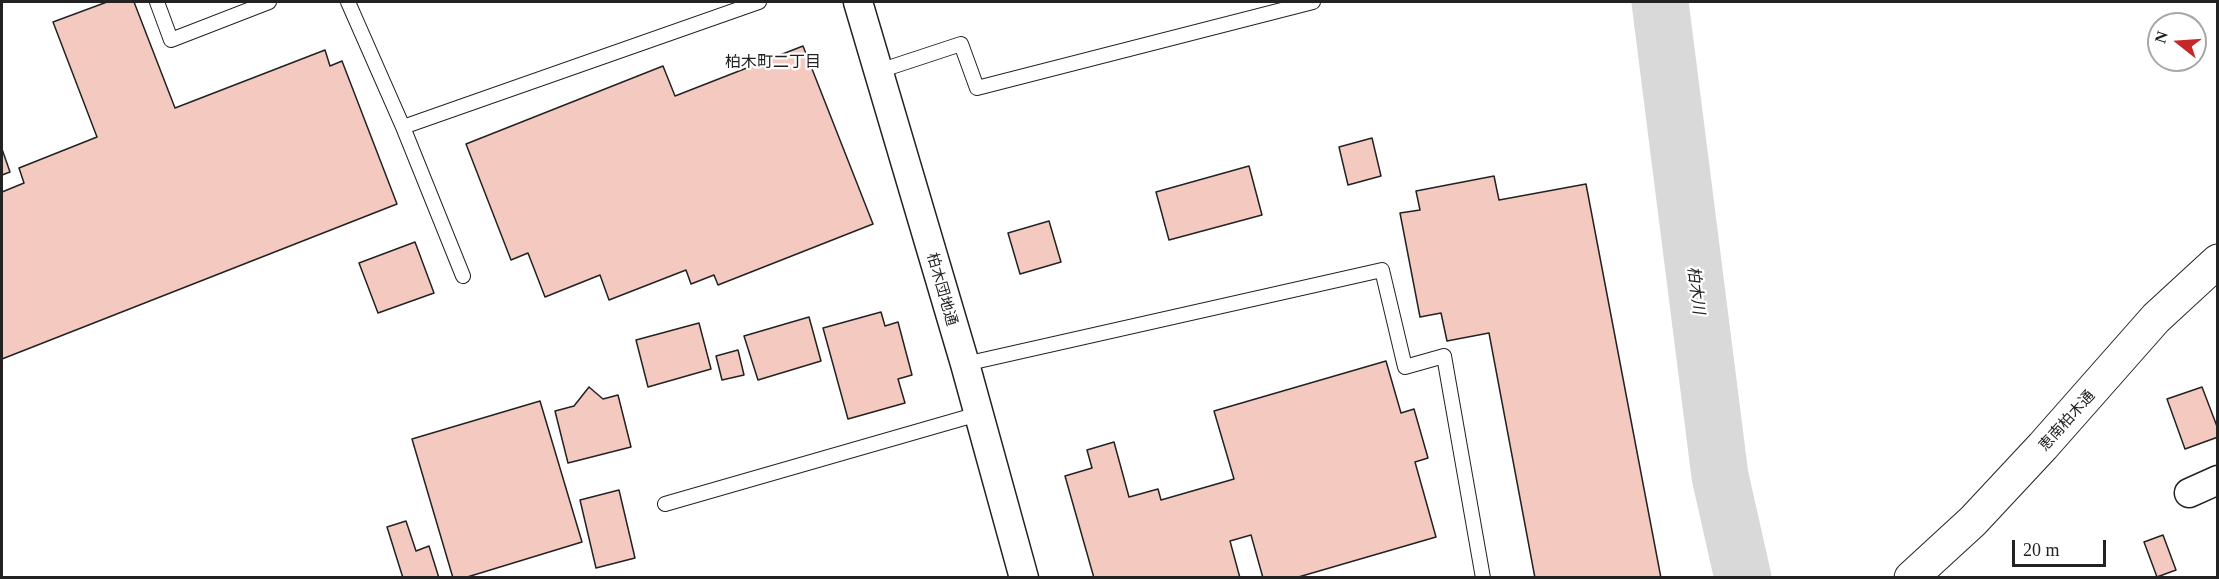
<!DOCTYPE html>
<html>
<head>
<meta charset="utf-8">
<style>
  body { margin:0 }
  #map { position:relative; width:2219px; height:579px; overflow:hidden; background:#fff; font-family:Georgia,serif }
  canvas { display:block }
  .frame { position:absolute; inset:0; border:3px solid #222; pointer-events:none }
  .north { position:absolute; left:2147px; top:12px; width:60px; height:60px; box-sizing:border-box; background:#fff; border:2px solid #a7a7a7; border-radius:50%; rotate:287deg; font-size:16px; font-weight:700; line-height:24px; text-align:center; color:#222 }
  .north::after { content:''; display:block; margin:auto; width:21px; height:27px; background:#c62828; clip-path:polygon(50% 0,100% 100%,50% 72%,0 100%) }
  .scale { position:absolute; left:2012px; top:540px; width:94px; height:27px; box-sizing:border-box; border:3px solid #222; border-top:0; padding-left:8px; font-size:18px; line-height:21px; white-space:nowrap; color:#222; -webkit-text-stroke:4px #fff; paint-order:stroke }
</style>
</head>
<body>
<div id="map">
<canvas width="2219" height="579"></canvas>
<div class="frame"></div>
<div class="north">N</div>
<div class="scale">20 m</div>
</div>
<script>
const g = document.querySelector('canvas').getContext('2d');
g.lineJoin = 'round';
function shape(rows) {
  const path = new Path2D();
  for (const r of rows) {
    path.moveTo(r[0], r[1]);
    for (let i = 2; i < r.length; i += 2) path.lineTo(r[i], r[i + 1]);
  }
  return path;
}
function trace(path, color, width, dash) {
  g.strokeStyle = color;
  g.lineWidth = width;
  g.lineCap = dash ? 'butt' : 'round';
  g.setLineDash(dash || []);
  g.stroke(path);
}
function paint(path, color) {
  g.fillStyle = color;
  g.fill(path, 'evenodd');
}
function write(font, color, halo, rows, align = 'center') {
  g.font = font + ' Georgia,"Noto Sans JP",serif';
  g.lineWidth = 4.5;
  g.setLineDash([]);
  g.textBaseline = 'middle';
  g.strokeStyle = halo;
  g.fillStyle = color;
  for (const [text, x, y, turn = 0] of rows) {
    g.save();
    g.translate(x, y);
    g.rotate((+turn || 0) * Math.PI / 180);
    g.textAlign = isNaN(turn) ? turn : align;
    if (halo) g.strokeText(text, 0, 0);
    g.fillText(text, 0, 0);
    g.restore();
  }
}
trace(shape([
  [1660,2,1720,476,1743,578]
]), '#d9d9d9', 57);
const building = shape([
  [107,2,134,2,175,108,325,50,330,66,342,61,397,204,2,359,2,192,24,183,19,168,97,137,53,22,107,2],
  [803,46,873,224,718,285,714,275,691,284,686,270,609,300,600,275,545,297,528,253,511,260,466,144,663,66,675,96,803,46],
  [1372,138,1381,176,1348,185,1339,147,1372,138],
  [2,149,10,172,2,175,2,149],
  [1249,166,1262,215,1169,240,1156,192,1249,166],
  [1494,176,1499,200,1586,184,1661,578,1535,578,1489,333,1447,341,1441,313,1420,317,1400,213,1420,210,1416,191,1494,176],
  [1049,221,1061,262,1020,274,1008,233,1049,221],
  [415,242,434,293,378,313,359,263,415,242],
  [881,312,885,326,898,322,912,375,898,379,905,403,848,419,823,328,881,312],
  [809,317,821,361,758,380,744,336,809,317],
  [699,323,711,369,648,387,636,340,699,323],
  [738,350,744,375,722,380,716,356,738,350],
  [1386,361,1401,413,1414,409,1428,458,1415,462,1436,537,1295,578,1263,578,1251,535,1230,541,1240,578,1094,578,1065,476,1092,468,1087,450,1114,442,1129,497,1158,489,1161,500,1234,479,1214,411,1386,361],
  [589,387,603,399,618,395,631,447,568,463,555,411,574,406,589,387],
  [2202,387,2218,429,2218,437,2185,449,2167,399,2202,387],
  [540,401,582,542,464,578,453,578,412,439,540,401],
  [619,490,635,558,596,568,580,500,619,490],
  [406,521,416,551,429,546,439,578,403,578,387,527,406,521],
  [2163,535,2176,570,2157,577,2144,542,2163,535]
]);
paint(building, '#f3c9c0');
trace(building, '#222', 1.5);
const service = shape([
  [157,2,171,40,269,2],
  [348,2,403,127,759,2],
  [879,71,961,44,977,88,1313,2],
  [403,127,463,276],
  [965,364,1382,270,1405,367,1444,356,1483,578],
  [665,504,978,414]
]);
const minor = shape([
  [858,2,965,364,1024,578],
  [2189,493,2218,480]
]);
const tertiary = shape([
  [1911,578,1973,521,2043,446,2156,318,2218,261]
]);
trace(service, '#222', 16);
trace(minor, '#222', 31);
trace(tertiary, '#222', 35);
trace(service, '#fff', 14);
trace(minor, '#fff', 28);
trace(tertiary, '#fff', 33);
write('15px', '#222', '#fff', [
  ["柏木団地通",943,289,74],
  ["恵南柏木通",2066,420,-48]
]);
write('16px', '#222', '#fff', [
  ["柏木町二丁目",773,61]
]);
write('italic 16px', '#222', '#fff', [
  ["柏木川",1697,290,83]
]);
</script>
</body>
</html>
